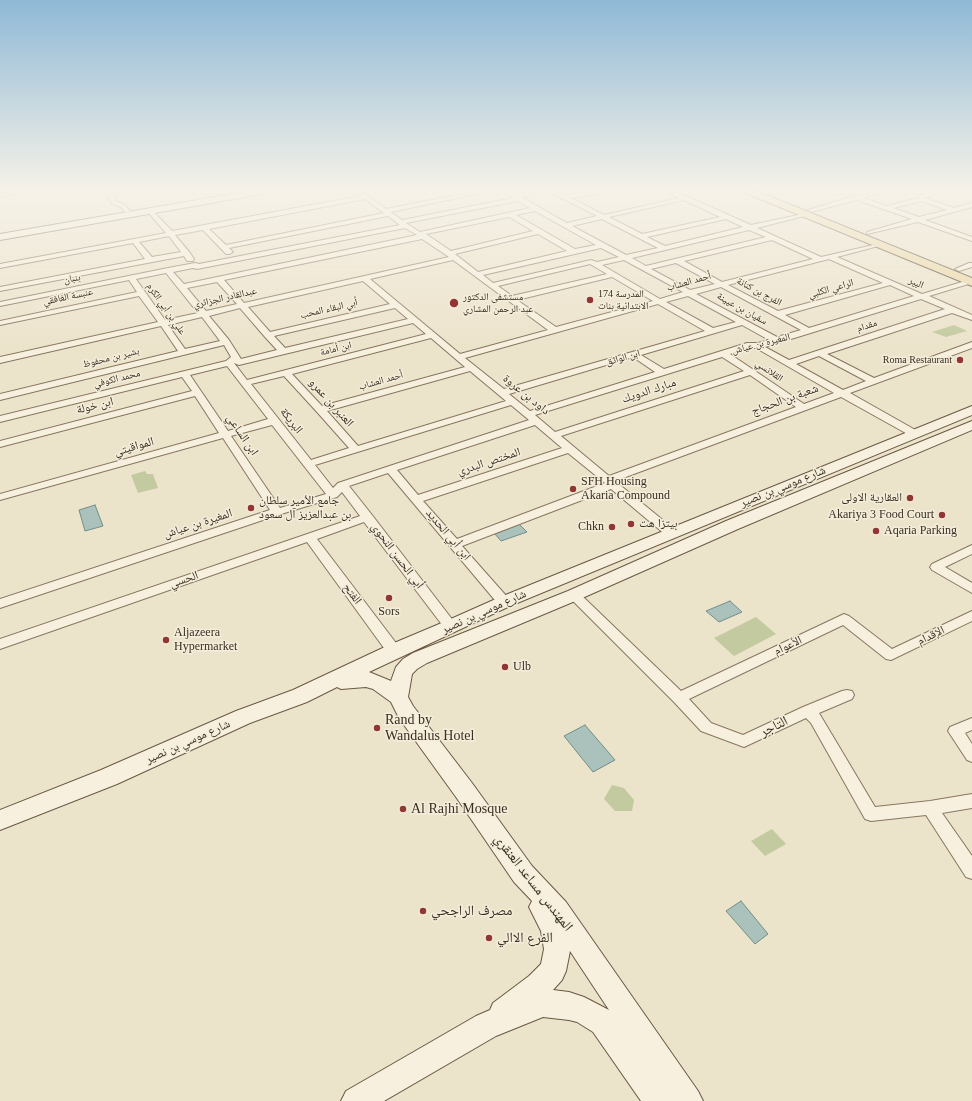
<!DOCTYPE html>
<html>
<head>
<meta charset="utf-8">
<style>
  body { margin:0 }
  canvas { display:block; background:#ece3cb }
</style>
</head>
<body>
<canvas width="972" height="1101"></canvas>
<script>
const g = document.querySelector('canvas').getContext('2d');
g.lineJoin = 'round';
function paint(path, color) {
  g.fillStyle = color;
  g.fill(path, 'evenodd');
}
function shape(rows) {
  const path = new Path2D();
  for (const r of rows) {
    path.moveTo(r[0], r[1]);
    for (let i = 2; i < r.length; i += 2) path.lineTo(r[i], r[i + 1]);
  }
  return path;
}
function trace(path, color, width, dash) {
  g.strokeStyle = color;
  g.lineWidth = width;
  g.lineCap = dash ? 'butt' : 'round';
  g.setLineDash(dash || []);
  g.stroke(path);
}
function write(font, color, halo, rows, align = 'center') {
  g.font = font + ' "Times New Roman","Noto Naskh Arabic",serif';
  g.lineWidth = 3;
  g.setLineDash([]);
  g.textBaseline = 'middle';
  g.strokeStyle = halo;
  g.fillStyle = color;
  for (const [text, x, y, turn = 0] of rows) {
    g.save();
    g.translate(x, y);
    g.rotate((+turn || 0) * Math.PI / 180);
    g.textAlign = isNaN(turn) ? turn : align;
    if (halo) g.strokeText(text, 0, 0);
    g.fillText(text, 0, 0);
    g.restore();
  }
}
paint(shape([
  [954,325,967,331,946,337,932,332],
  [145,471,147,474,153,474,158,488,138,493,131,475],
  [756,617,776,634,734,656,714,638],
  [612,785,624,788,634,800,632,811,615,811,604,799],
  [772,829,786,844,765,856,751,841]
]), '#c3ca9f');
const water = shape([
  [95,505,103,526,85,531,79,510,95,505],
  [519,524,527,532,501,541,495,534,519,524],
  [730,601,742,612,719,622,706,611,730,601],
  [585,725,615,760,593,772,564,736,585,725],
  [741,901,768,934,755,944,726,911,741,901]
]);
paint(water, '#abc1bb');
trace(water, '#718f89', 1);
const street = shape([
  [10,192,23,192,0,197,0,193,10,192],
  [106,192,112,192,117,202,125,205,130,211,129,212,125,212,121,207,112,204,106,192],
  [358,192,362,192,386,209,473,192,476,194,391,212,402,220,513,198,505,192,512,192,516,194,540,192,539,193,521,197,567,223,597,216,552,193,551,192,558,192,565,195,587,192,599,192,596,194,571,198,604,215,679,198,668,192,675,192,688,197,751,225,808,213,808,215,757,228,821,257,882,243,882,245,837,257,922,294,972,279,972,283,929,296,972,315,972,320,952,313,827,354,874,378,972,342,972,348,850,393,919,432,920,434,919,436,911,436,841,397,615,481,675,530,677,533,675,536,667,536,611,489,462,546,509,599,510,602,509,605,504,606,499,605,388,473,349,486,372,515,458,627,456,630,451,632,446,630,364,522,317,539,399,647,401,651,399,655,394,656,389,655,307,542,0,649,0,639,360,516,342,492,337,497,281,514,0,608,0,599,270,510,223,438,0,500,0,494,219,433,195,396,0,447,0,441,192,391,182,377,0,422,0,416,226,361,231,357,224,345,0,400,0,394,178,351,161,326,0,363,0,357,158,322,139,296,0,325,0,321,137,292,129,280,0,306,0,302,168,268,195,263,199,264,400,225,388,216,229,248,233,252,229,254,226,254,203,230,175,235,190,253,194,259,193,261,187,261,184,256,0,291,0,287,145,259,133,243,0,268,0,264,166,233,147,211,150,209,152,210,172,231,360,196,357,193,358,192],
  [365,199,384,213,226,245,209,229,365,199],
  [684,200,720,217,642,234,609,217,684,200],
  [518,201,530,208,420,232,406,223,518,201],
  [535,211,596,245,575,249,516,215,535,211],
  [509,217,533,231,451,251,426,234,509,217],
  [602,219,658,248,626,255,572,226,602,219],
  [726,219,743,227,665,246,647,237,726,219],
  [405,228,417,235,184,284,173,272,193,268,197,269,405,228],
  [749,230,766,237,646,266,632,258,749,230],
  [538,234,567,251,478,272,455,254,538,234],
  [169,236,181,252,152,257,139,242,169,236],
  [422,239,449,257,244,303,224,280,422,239],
  [772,240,813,259,722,282,684,261,772,240],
  [601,248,619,257,597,262,591,260,493,283,483,275,601,248],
  [829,259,883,283,778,311,728,285,829,259],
  [453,260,548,330,460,354,370,279,453,260],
  [624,260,683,292,660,299,602,265,624,260],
  [676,263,715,284,690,290,651,269,676,263],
  [590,264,607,274,512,296,498,286,590,264],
  [166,273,198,313,165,320,136,279,166,273],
  [612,277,653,301,556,327,517,300,612,277],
  [363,281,390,304,270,332,248,307,363,281],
  [217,282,237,304,206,311,187,288,217,282],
  [890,285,914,296,809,328,785,315,890,285],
  [721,287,801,330,777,337,696,294,721,287],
  [688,296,736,322,713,328,666,302,688,296],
  [921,299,945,309,789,360,765,347,921,299],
  [658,304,705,331,504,389,465,358,658,304],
  [240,308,265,337,277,350,241,359,229,340,209,316,240,308],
  [395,308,408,319,285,348,274,336,395,308],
  [202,317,220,341,185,349,168,325,202,317],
  [413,323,426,334,247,380,234,363,239,365,413,323],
  [742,325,769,340,758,343,747,343,664,369,641,355,742,325],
  [431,338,465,367,322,406,292,374,431,338],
  [750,348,756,348,834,393,804,404,730,354,750,348],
  [819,356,866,381,843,390,796,364,819,356],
  [633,357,655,372,530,411,509,394,633,357],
  [722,357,744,371,555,432,535,415,722,357],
  [227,366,268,419,228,431,190,375,227,366],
  [470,371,506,401,358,446,327,411,470,371],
  [750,375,796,407,609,476,561,436,750,375],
  [284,376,317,412,349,448,311,460,251,384,284,376],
  [511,405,529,420,338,483,333,488,315,465,511,405],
  [272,425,304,466,326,494,280,508,231,436,272,425],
  [535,425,562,448,418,495,397,470,535,425],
  [568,453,605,483,457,539,423,501,568,453],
  [873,192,882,192,864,198,887,206,919,198,920,195,931,192,940,192,925,198,954,208,972,203,972,207,925,220,972,237,972,241,918,222,867,234,867,232,912,219,857,200,811,212,808,210,854,196,873,192],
  [922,201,947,210,919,217,893,208,922,201],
  [969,263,972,263,972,267,959,271,955,269,969,263],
  [972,545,972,554,945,567,972,583,972,593,932,570,930,567,932,564,972,545],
  [574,591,578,592,681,691,844,614,849,616,892,649,972,611,972,621,891,660,886,659,843,625,689,699,711,723,743,735,803,707,842,691,847,690,852,691,854,695,852,699,819,713,875,807,930,801,972,794,972,808,942,813,972,856,972,879,966,877,926,815,871,821,865,819,811,723,806,718,744,747,701,731,674,702,570,598,568,595,570,592,574,591],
  [972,718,972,730,965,733,972,744,972,762,967,760,948,731,950,727,972,718]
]);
const secondary = shape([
  [244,192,261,192,257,195,0,240,0,234,244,192],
  [972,406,972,415,510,606,369,672,391,681,396,667,403,659,413,653,568,591,726,521,972,421,972,430,738,529,580,599,427,663,417,669,412,674,408,697,413,706,472,783,532,866,566,902,698,1091,703,1101,641,1101,593,1032,577,1022,569,1020,543,1017,496,1036,384,1101,341,1101,346,1091,476,1016,490,1010,493,1003,529,976,541,964,544,949,541,931,529,907,532,901,514,882,456,797,399,718,391,702,373,689,366,687,341,689,337,687,307,702,250,723,117,784,0,830,0,810,101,770,236,711,293,690,387,646,444,622,498,598,972,406],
  [570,951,609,1010,584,997,569,992,553,990,562,980,566,971,570,951]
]);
const primary = shape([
  [746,192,759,192,972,278,972,286,748,194,746,192]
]);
trace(street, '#887660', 2);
trace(secondary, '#6a5843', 2);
trace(primary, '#564533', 2);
paint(street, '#f7f0de');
paint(secondary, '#f7f0de');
paint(primary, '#ebd8a6');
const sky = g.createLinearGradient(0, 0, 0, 346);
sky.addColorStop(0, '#8fb9d6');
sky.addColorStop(0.55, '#f6f2e8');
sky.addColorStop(1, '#f6f2e800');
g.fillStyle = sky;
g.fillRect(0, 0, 972, 346);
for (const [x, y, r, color] of [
  [590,300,4,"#923634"],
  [454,303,5,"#923634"],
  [960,360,4,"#923634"],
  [573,489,4,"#923634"],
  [910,498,4,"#923634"],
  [251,508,4,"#923634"],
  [942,515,4,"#923634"],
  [631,524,4,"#923634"],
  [612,527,4,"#923634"],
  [876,531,4,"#923634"],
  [389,598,4,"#923634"],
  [166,640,4,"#923634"],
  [505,667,4,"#923634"],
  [377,728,4,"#923634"],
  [403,809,4,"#923634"],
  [423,911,4,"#923634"],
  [489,938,4,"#923634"]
]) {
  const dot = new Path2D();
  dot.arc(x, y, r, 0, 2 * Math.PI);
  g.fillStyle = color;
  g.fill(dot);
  trace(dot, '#f4edda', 1.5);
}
write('10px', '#392e22', '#f4edda', [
  ["بنبان",72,279,-11],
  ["أحمد العشاب",689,282,-16],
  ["البير",916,283,23],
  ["الراعي الكلبي",831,289,-16],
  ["الفرج بن كنانة",759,292,28],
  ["عنبسة الغافقي",68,297,-12],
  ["عبدالقادر الجزائري",225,298,-13],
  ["علي بن أبي الكرم",166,309,55],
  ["أبي البقاء المحب",329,309,-13],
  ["سفيان بن عيينة",742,309,29],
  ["مقدام",867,326,-18],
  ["المغيرة بن عياش",761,344,-14],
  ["ابن أمامة",336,349,-14],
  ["بشير بن محفوظ",111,358,-14],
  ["ابن الواثق",623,358,-16],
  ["القلانسي",769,371,34],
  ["محمد الكوفي",117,379,-14],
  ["أحمد العشاب",381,381,-16]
]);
write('10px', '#392e22', '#f4edda', [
  ["المدرسة 174",598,294],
  ["الابتدائية بنات",598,306],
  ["مستشفى الدكتور",463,297],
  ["عبد الرحمن المشاري",463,309],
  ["Roma Restaurant",952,360,"right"]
], 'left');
write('12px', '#392e22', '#f4edda', [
  ["مبارك الدويك",649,391,-18],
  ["داود بن عروة",526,395,39],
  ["شعبة بن الحجاج",785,400,-20],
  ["العنبر بن عمرو",331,403,48],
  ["ابن خولة",95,406,-14],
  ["البريكة",291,421,52],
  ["ابن الساعي",242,435,56],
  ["المواقيتي",134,447,-16],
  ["المختص البدري",489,462,-18],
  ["شارع موسي بن نصير",783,487,-22],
  ["المغيرة بن عياش",198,524,-18],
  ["ابن أبي الحديد",448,535,50],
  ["أبي الحسن النحوي",397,556,53],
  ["الحسي",184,580,-19],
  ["الفتح",352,594,53],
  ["شارع موسي بن نصير",484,612,-24],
  ["الإقدام",931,636,-26],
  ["الأعوام",788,646,-25],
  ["شارع موسي بن نصير",188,742,-24]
]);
write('12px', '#392e22', '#f4edda', [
  ["SFH Housing",581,482],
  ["Akaria Compound",581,496],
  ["العقارية الاولى",902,498,"right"],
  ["جامع الأمير سلطان",259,501],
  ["بن عبدالعزيز آل سعود",259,515],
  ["Akariya 3 Food Court",934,515,"right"],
  ["بيتزا هت",639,524],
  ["Chkn",604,527,"right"],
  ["Aqaria Parking",884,531],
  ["Sors",389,612,"center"],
  ["Aljazeera",174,633],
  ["Hypermarket",174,647],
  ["Ulb",513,667]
], 'left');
write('14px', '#392e22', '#f4edda', [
  ["Rand by",385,720],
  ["Wandalus Hotel",385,736],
  ["Al Rajhi Mosque",411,809],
  ["مصرف الراجحي",431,911],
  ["الفرع الاالي",497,938]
], 'left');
write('14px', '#392e22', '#f4edda', [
  ["التاجر",774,727,-26],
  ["المهندس مساعد العنقري",533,883,52]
]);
</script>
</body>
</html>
